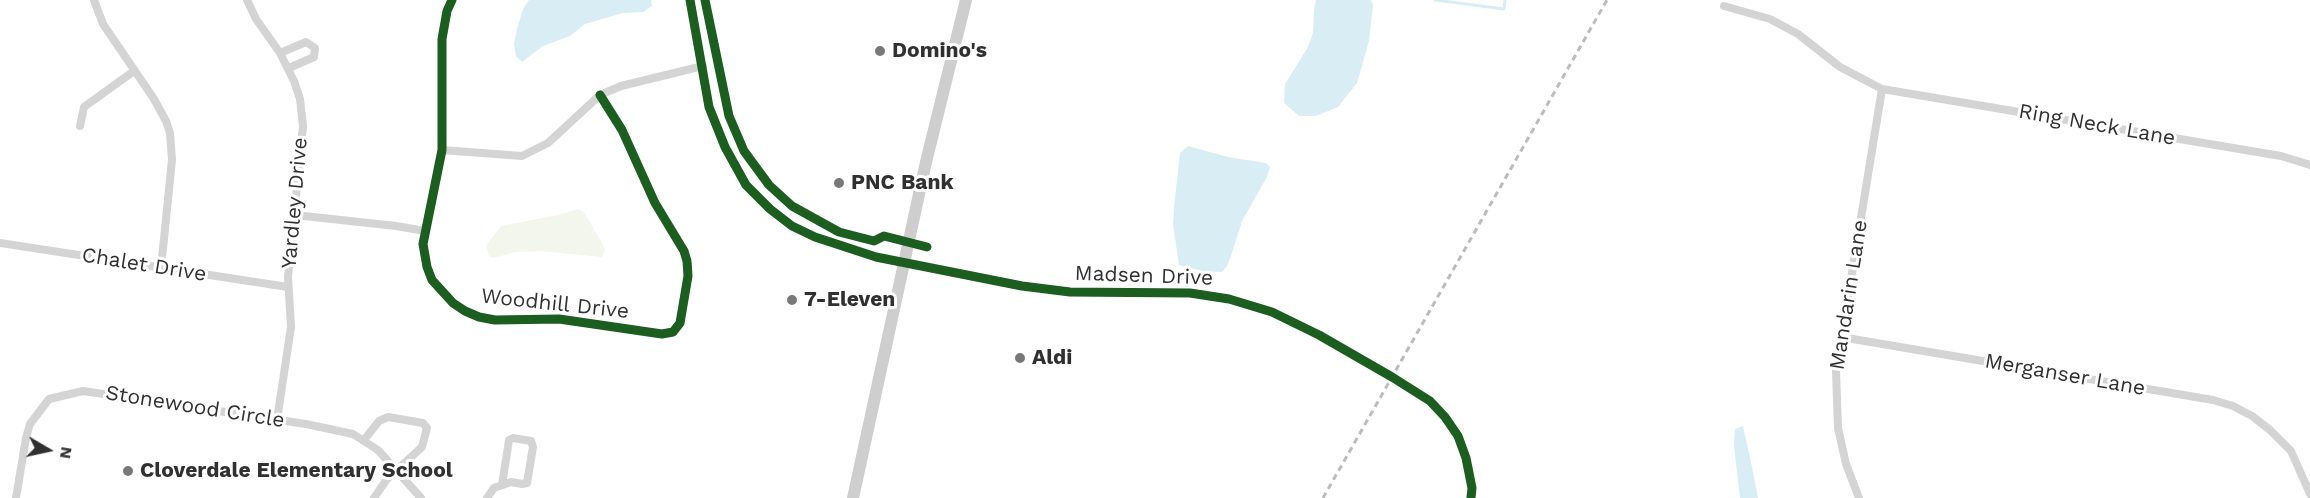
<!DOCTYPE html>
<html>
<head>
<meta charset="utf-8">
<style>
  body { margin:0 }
  #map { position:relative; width:2310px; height:498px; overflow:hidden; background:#fff; font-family:"Work Sans",sans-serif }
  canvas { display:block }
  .north { position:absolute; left:18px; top:420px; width:60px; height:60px; -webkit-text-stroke:4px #fff; paint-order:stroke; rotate:99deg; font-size:16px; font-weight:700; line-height:24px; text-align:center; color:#303030 }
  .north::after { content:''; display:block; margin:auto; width:21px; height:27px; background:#303030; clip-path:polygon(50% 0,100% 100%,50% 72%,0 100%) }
</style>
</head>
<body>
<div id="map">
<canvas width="2310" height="498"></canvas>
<div class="north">N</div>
</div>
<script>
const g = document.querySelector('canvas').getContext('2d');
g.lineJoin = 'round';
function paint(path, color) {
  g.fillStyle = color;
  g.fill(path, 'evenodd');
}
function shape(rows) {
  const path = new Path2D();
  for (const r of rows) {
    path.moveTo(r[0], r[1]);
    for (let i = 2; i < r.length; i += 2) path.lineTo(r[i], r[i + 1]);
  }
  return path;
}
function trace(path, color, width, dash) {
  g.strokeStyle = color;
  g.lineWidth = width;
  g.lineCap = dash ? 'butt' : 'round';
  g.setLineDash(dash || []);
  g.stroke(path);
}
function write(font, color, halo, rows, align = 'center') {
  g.font = font + ' "Work Sans",sans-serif';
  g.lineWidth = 6;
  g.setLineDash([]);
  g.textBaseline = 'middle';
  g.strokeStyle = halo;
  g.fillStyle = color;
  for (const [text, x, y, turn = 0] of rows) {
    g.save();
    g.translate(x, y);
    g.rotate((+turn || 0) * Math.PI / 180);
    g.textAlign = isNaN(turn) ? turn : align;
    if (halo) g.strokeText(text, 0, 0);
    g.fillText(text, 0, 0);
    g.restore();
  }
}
paint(shape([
  [578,209,584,212,603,245,605,250,602,257,541,251,516,252,493,258,489,256,486,246,501,226,558,215]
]), '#f3f6ec');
paint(shape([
  [529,0,651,0,652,6,643,12,623,13,585,24,570,36,543,46,522,62,516,56,514,44,517,29,523,9],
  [1316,0,1371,0,1373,6,1369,41,1357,83,1338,107,1316,116,1299,116,1284,103,1285,84,1308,47,1313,33,1314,9],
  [1188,146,1228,157,1266,163,1270,167,1267,177,1242,221,1232,253,1227,266,1222,272,1202,271,1179,265,1173,225,1174,207,1180,153],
  [1743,426,1752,467,1758,498,1740,498,1734,446,1735,429]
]), '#d8eef4');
trace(shape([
  [1435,0,1504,9,1505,0]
]), '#d8eef4', 3);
trace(shape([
  [94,0,103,24,154,99,166,121,170,133,172,160,161,268],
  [247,0,256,19,280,53,294,81,300,99,303,126,288,277,291,327,277,420],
  [452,0,447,11,442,39,442,150,423,244,427,267,432,280,453,303,465,311,479,317,495,320,559,319,662,334,673,332,680,323,688,276,687,261,684,251,655,203,622,130,600,95],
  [690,0,709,107,725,147,746,185,770,209,792,226,815,237,876,257,1022,286,1070,292,1190,293,1229,299,1272,312,1319,335,1392,377,1430,401,1445,417,1458,436,1466,458,1472,488,1471,498],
  [1724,6,1770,19,1798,34,1840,67,1882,89,2281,156,2310,165],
  [280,53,306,42,315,48,314,57,289,68],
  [80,126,84,107,134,71],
  [442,150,522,156,548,143,600,95,621,86,703,66],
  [295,215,396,226,425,231],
  [0,243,288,287],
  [1841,337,2213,400,2233,406,2252,416,2270,430,2291,451,2310,494],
  [364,440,379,421,388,417,423,423,427,428,422,447,387,479,374,498],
  [16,498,26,438,30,424,49,399,83,391,306,424,353,434,378,450,421,498],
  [487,498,494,488,511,482,522,484,527,483,533,447,531,441,513,438,509,440,502,485],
  [1859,498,1846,464,1838,428,1836,371,1882,89]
]), '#d4d4d4', 8);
trace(shape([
  [853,498,926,162,966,0]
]), '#cecece', 12);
trace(shape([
  [1323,498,1607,0]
]), '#bcbcbc', 3, [6, 4.5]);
trace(shape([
  [452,0,447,11,442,39,442,150,423,244,427,267,432,280,453,303,465,311,479,317,495,320,559,319,662,334,673,332,680,323,688,276,687,261,684,251,655,203,622,130,600,95],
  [690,0,709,107,725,147,746,185,770,209,792,226,815,237,876,257,1022,286,1070,292,1190,293,1229,299,1272,312,1319,335,1392,377,1430,401,1445,417,1458,436,1466,458,1472,488,1471,498],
  [705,0,729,116,744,151,769,185,792,206,839,232,874,241,884,236,927,247]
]), '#1b5e20', 9);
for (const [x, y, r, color] of [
  [880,51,6,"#787878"],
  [839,183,6,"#787878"],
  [792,300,6,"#787878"],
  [1020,358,6,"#787878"],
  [128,471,6,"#787878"]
]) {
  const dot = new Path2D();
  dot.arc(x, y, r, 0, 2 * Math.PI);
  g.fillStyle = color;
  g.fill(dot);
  trace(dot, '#fff', 2);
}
write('bold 21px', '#303030', '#fff', [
  ["Domino's",892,51],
  ["PNC Bank",851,183],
  ["7-Eleven",804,300],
  ["Aldi",1032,358],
  ["Cloverdale Elementary School",140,471]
], 'left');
write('21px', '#303030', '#fff', [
  ["Ring Neck Lane",2097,125,10],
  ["Yardley Drive",295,203,-85],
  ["Chalet Drive",144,265,9],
  ["Madsen Drive",1144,276,2],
  ["Mandarin Lane",1849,295,-81],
  ["Woodhill Drive",555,304,6],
  ["Merganser Lane",2065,375,10],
  ["Stonewood Circle",195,407,9]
]);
</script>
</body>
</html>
